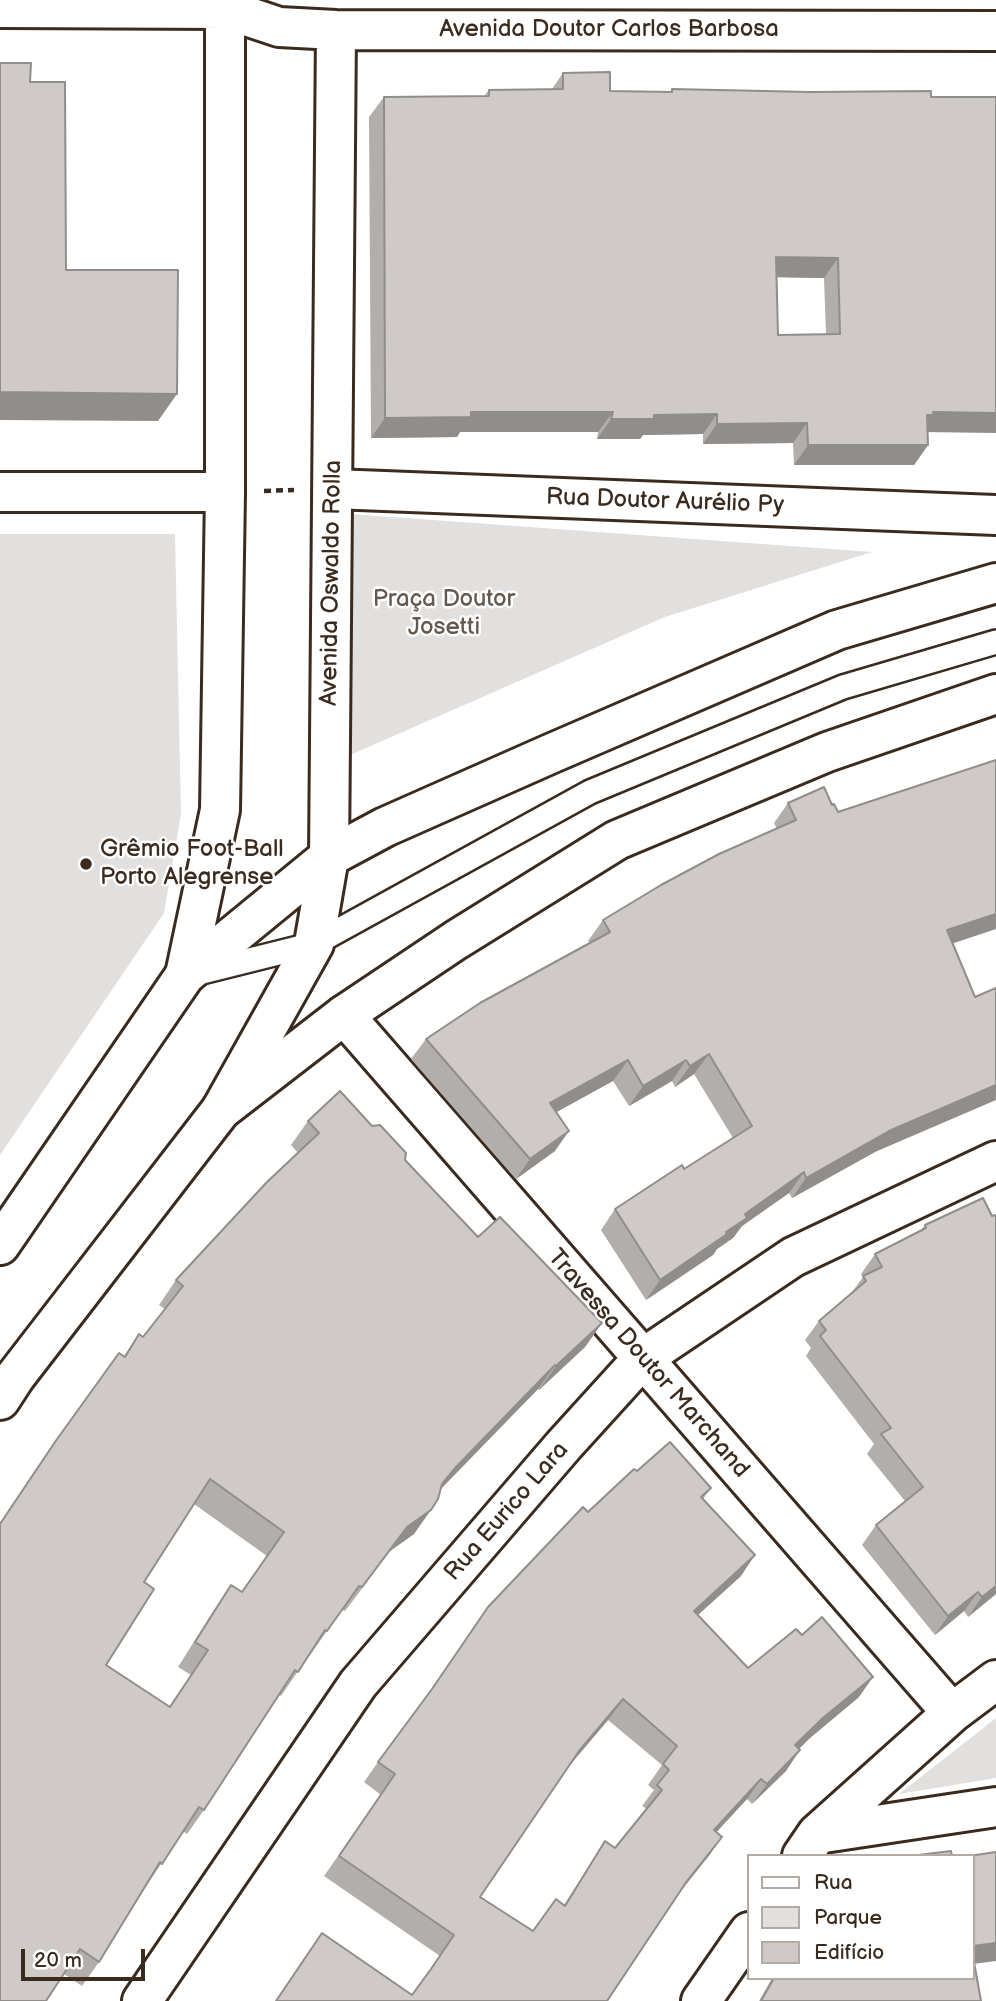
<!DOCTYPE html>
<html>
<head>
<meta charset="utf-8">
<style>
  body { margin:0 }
  #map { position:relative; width:996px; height:2001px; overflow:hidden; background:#fff; font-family:"Balsamiq Sans",sans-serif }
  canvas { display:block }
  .legend { position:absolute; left:747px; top:1854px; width:228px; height:126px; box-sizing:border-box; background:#fff; border:2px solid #b1aaa5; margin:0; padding:9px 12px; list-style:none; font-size:21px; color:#3b2a1e }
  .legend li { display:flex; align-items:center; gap:14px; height:35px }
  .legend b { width:35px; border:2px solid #b1aaa5 }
  .scale { position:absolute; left:21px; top:1949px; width:124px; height:32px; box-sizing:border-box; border:4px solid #3b2a1e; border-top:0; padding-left:9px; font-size:21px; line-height:24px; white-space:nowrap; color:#3b2a1e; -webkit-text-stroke:5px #fff; paint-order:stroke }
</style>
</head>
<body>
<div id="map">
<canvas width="996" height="2001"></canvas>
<ul class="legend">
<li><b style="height:9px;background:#fff"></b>Rua</li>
<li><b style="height:19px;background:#e2e0de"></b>Parque</li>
<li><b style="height:19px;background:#cfcac7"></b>Edifício</li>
</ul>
<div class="scale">20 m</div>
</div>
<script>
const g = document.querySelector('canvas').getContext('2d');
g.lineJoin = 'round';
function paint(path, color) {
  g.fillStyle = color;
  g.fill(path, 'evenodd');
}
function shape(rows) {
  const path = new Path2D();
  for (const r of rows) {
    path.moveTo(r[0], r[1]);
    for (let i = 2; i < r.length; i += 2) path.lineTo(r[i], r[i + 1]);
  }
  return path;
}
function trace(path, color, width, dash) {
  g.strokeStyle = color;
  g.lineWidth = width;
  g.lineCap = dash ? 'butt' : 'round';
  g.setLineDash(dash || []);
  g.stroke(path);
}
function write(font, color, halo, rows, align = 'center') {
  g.font = font + ' "Balsamiq Sans",sans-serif';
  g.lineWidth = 5;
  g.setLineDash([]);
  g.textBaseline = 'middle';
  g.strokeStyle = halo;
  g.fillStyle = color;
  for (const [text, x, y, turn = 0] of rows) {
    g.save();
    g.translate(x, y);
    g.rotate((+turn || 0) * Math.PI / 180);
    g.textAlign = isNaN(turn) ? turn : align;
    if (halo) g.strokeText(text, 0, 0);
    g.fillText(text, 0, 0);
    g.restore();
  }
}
paint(shape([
  [351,514,872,552,665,617,350,755],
  [0,534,175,534,181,814,164,913,0,1155],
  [996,1718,996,1778,899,1794]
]), '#e2e0de');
const service = shape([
  [198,973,314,944,590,792,843,687,996,642]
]);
const minor = shape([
  [333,489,996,515],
  [0,492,225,492],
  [344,1015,952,1713],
  [817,1834,996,1807],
  [802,1856,817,1834,952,1713,996,1680],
  [142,2001,358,1684,564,1445,643,1358,793,1257,996,1161],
  [701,2001,749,1932]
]);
const tertiary = shape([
  [0,8,225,9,279,27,336,30,996,31],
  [185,975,220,810,225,492,225,9],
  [221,1110,314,944,329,857,336,30]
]);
const secondary = shape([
  [0,1245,185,975,329,857,385,827,550,754,837,630,996,583],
  [0,1400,15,1377,221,1110,344,1015,456,940,617,840,827,752,996,694]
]);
trace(service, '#3b2a1e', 28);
trace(minor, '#3b2a1e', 44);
trace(tertiary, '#3b2a1e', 44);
trace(secondary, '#3b2a1e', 44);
trace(shape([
  [264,491,294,490]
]), '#3b2a1e', 4.5, [7, 5]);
trace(service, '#fff', 23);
trace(minor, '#fff', 38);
trace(tertiary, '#fff', 38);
trace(secondary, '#fff', 38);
paint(shape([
  [563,73,610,91,670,92,672,89,810,92,927,432,928,445,914,465,794,465,793,443,703,444,703,434,643,435,640,439,597,439,598,432,460,432,457,437,371,438,369,117,384,97,484,96,489,90,552,89],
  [777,277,824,278,826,334,778,335],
  [788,803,832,805,953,943,875,1152,792,1198,789,1193,742,1226,733,1238,717,1249,713,1255,646,1300,601,1230,615,1209,684,1169,733,1138,694,1074,675,1087,672,1081,629,1106,613,1081,556,1112,555,1151,516,1179,411,1059,426,1039,590,943,588,941,603,920,777,829,774,823],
  [308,1121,405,1160,478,1237,602,1323,585,1347,539,1390,538,1389,440,1489,414,1534,390,1551,345,1611,342,1610,310,1655,309,1655,281,1696,279,1695,204,1810,187,1834,183,1831,145,1888,99,1962,82,1986,64,1974,0,2001,0,1523,38,1466,119,1353,124,1356,139,1334,143,1337,165,1309,159,1305,176,1280,298,1153,291,1145],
  [194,1504,267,1556,242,1592,231,1585,214,1610,178,1667,191,1675,169,1707,106,1665,144,1582],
  [983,1198,996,1594,968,1617,964,1611,935,1635,862,1545,876,1525,905,1501,867,1454,874,1444,806,1356,811,1348,805,1340,819,1321,852,1292,863,1277,861,1274,875,1254,921,1230,925,1225],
  [637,1471,711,1488,703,1499,741,1576,698,1615,748,1668,859,1697,810,1738,799,1749,786,1771,752,1804,747,1799,716,1832,722,1837,708,1857,412,1995,440,1956,324,1876,381,1795,364,1782,378,1762,588,1512],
  [608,1720,662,1765,648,1785,654,1790,642,1806,647,1809,615,1848,605,1841,564,1905,533,1931,480,1897,567,1768],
  [973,1856,974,1963,981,2001,759,2001,772,1978,973,1978]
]), '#b2aeab');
paint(shape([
  [776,257,838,258,824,278,762,277],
  [0,392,177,394,158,421,0,420],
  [471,412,613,412,598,432,460,432,457,437,371,438,385,418],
  [933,412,996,413,996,433,922,432,927,415],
  [717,414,703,434,643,435,640,439,597,439,611,419,654,415],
  [807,423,793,443,703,444,717,424],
  [808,445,928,445,914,465,794,465],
  [996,914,996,929,933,950,947,930],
  [709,1054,694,1074,675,1087,690,1066],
  [628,1060,613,1081,535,1124,550,1103],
  [686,1060,672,1081,629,1106,643,1086],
  [996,1085,996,1100,875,1152,792,1198,806,1178,889,1131],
  [569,1131,555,1151,516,1179,530,1159],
  [804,1172,789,1193,742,1226,733,1238,717,1249,713,1255,646,1300,660,1280,726,1232,745,1214],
  [602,1323,585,1347,539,1390,556,1366],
  [555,1365,538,1389,439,1491,442,1484,456,1467],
  [431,1510,414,1534,390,1551,345,1611,407,1527],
  [755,1555,741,1576,680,1631,694,1611],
  [996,1586,996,1594,968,1617,982,1597],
  [978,1592,964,1611,935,1635,948,1616],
  [873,1677,859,1697,810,1738,781,1766,795,1745,824,1717],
  [623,1699,608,1720,565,1771,579,1751],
  [800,1750,786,1771,752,1804,767,1784],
  [761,1779,747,1799,699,1851,714,1830],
  [722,1837,708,1857,672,1902,687,1881],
  [996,1943,996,1961,973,1964,973,1946]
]), '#918d8b');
const building = shape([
  [0,63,31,63,30,82,65,82,66,270,178,270,177,394,0,392,0,63],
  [610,72,610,91,672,92,672,89,810,92,931,91,931,97,996,97,996,413,933,412,934,415,927,415,928,445,808,445,807,423,717,424,717,414,654,415,654,419,611,419,613,412,471,412,471,417,385,418,384,97,489,96,489,90,563,89,563,73,610,72],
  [776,257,838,258,840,334,778,335,776,257],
  [996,760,996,914,947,930,975,997,996,988,996,1085,889,1131,806,1178,804,1172,745,1214,747,1218,726,1232,727,1234,660,1280,615,1209,682,1165,684,1169,752,1126,709,1054,690,1066,686,1060,643,1086,628,1060,550,1103,569,1131,530,1159,426,1039,480,1003,610,932,603,920,661,885,719,854,796,820,788,803,824,787,832,805,834,804,838,812,996,760],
  [340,1091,372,1126,380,1125,406,1153,405,1160,478,1237,500,1217,602,1323,556,1366,555,1365,456,1467,442,1484,438,1499,431,1510,407,1527,362,1587,359,1586,327,1631,325,1630,298,1672,295,1670,204,1810,199,1807,162,1864,160,1862,99,1962,80,1949,46,2001,0,2001,0,1524,55,1442,119,1353,125,1357,139,1334,143,1337,183,1286,176,1280,267,1182,319,1133,308,1121,340,1091],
  [210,1479,284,1532,242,1592,231,1585,195,1642,208,1650,170,1707,106,1665,154,1589,144,1582,210,1479],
  [983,1198,992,1216,996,1215,996,1586,982,1597,978,1592,948,1616,876,1525,923,1487,881,1434,891,1428,820,1336,826,1330,819,1321,866,1281,863,1276,882,1267,875,1254,926,1228,925,1225,983,1198],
  [670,1442,711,1488,701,1497,755,1555,694,1611,748,1668,796,1629,802,1635,822,1617,873,1677,824,1717,795,1745,800,1750,767,1784,761,1779,714,1830,722,1837,687,1881,607,2001,276,2001,322,1933,412,1995,431,1969,454,1935,339,1856,395,1774,378,1762,432,1689,488,1607,583,1507,588,1512,634,1469,637,1471,670,1442],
  [623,1699,677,1746,663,1764,669,1770,657,1785,662,1790,615,1848,605,1841,565,1906,556,1899,533,1931,480,1897,579,1751,623,1699],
  [951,1851,952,1856,910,1856,951,1851],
  [996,1852,996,1943,973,1946,973,1856,969,1856,996,1852],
  [973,1956,981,2001,761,2001,774,1978,973,1978,973,1956]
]);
paint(building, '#cfcac7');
trace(building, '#918d8b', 2);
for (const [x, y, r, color] of [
  [86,864,7,"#3b2a1e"]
]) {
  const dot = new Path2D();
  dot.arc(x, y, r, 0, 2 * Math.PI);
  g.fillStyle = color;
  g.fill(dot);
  trace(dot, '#fff', 2.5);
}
write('24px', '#3b2a1e', '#fff', [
  ["Avenida Doutor Carlos Barbosa",609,30],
  ["Rua Doutor Aurélio Py",665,502,2],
  ["Avenida Oswaldo Rolla",332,583,-89],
  ["Travessa Doutor Marchand",648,1364,49],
  ["Rua Eurico Lara",507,1512,-49]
]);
write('24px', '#65584e', '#fff', [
  ["Praça Doutor",444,600],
  ["Josetti",444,628]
]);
write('24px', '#3b2a1e', '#fff', [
  ["Grêmio Foot-Ball",100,850],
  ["Porto Alegrense",100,878]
], 'left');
</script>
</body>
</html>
